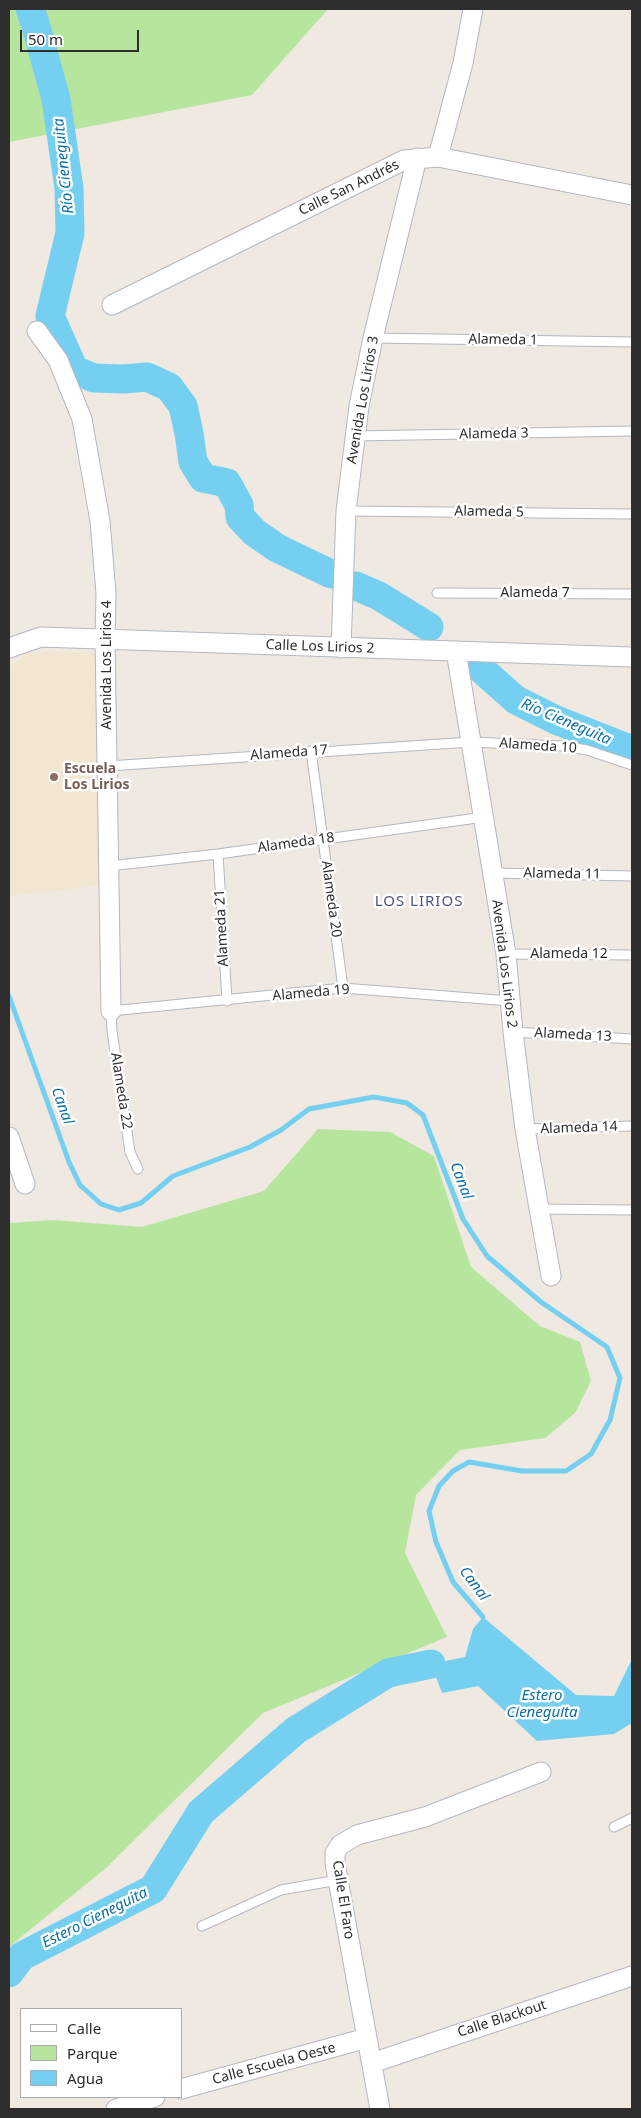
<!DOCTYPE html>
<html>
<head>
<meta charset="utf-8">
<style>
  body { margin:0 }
  #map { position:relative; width:641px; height:2118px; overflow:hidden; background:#efe9e1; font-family:"Noto Sans",sans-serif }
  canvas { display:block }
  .frame { position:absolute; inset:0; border:10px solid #2e2e2e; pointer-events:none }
  .legend { position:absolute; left:20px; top:2008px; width:162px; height:90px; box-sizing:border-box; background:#fff; border:1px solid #ababab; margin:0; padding:6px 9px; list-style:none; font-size:15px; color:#2e2e2e }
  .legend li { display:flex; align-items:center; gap:10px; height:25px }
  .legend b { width:25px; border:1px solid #ababab }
  .scale { position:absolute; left:20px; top:30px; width:119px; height:22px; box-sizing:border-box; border:2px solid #2e2e2e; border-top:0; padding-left:6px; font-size:15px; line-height:18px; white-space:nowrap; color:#2e2e2e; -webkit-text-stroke:4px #fff; paint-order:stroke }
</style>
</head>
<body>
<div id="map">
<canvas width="641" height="2118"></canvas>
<div class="frame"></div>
<ul class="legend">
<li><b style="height:6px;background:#fff"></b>Calle</li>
<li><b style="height:14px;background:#b6e59e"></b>Parque</li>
<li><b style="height:14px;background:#75cff0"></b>Agua</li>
</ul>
<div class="scale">50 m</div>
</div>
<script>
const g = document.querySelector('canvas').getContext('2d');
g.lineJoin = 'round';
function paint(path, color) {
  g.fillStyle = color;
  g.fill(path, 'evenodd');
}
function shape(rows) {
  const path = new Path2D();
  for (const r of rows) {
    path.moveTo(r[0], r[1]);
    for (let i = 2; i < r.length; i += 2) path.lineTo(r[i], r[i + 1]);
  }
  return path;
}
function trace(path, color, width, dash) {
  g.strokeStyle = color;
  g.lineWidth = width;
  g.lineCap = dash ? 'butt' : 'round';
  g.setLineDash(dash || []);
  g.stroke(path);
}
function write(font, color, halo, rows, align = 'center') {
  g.font = font + ' "Noto Sans",sans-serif';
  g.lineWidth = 5;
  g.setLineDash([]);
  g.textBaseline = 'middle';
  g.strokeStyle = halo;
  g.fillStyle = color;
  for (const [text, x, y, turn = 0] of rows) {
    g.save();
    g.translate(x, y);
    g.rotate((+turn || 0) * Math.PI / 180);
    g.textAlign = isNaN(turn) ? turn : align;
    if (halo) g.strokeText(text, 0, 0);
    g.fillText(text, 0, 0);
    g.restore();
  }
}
paint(shape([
  [57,651,95,653,102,885,9,896,9,669,26,654]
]), '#f0e6d1');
paint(shape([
  [9,9,328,9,252,95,9,142],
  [318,1129,390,1132,434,1156,471,1267,540,1326,580,1342,591,1381,575,1413,545,1438,460,1450,416,1495,405,1553,447,1637,263,1713,106,1868,9,1947,9,1223,53,1220,142,1227,264,1191]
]), '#b6e59e');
paint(shape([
  [483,1617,576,1695,614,1696,632,1659,632,1723,614,1734,537,1741,478,1686,442,1693,431,1664,465,1657,473,1629]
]), '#75cff0');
trace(shape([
  [9,996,69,1162,80,1185,101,1204,119,1210,141,1203,173,1176,250,1147,281,1130,309,1109,374,1097,407,1103,423,1115,463,1219,487,1256,541,1302,607,1347,620,1378,610,1420,591,1454,566,1471,522,1471,469,1462,453,1471,439,1486,429,1511,436,1542,453,1582,483,1617]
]), '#75cff0', 5);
trace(shape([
  [30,9,35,23,56,99,69,188,70,233,50,316,74,370,94,378,124,379,147,377,169,387,183,406,189,433,193,462,203,478,227,483,239,505,240,517,254,532,277,548,331,574],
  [356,586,379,596,429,627],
  [481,669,516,700,556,720,632,750],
  [9,1973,22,1956,153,1889,201,1812,296,1730,388,1673,431,1664]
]), '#75cff0', 29);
const service = shape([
  [373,338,632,342],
  [355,436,632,431],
  [346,511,632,514],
  [437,593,632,594],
  [311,751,343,988],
  [108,766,471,742,563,746,587,750,632,765],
  [218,854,227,1001],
  [109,866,218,854,484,817],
  [492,873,632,876],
  [506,954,632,955],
  [513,1032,632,1039],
  [525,1129,632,1126],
  [138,1169,130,1152,112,1031,111,1011,343,988,510,1001],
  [539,1209,632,1210],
  [614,1827,632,1818],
  [202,1926,281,1890,338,1880]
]);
const minor = shape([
  [438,157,463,63,473,9],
  [112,305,404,160,438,157,632,195],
  [37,331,58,360,82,419,100,521,106,593,105,638,111,1011],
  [9,648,41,637,632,657],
  [341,648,346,511,359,406,373,338,417,158],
  [456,651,506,954,513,1032,525,1129,551,1276],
  [9,1137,25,1184],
  [372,2063,632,1976],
  [181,2089,367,2038],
  [116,2109,155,2097],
  [380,2109,335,1863,335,1853,340,1845,357,1835,425,1817,541,1772]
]);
trace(service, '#b4b7c1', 11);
trace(minor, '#b4b7c1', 21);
trace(service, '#fff', 9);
trace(minor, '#fff', 19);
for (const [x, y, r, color] of [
  [54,777,5,"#8d6e63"]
]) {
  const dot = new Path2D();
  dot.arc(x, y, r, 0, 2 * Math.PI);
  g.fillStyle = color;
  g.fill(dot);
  trace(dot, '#fff', 2);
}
write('14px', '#2e2e2e', '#fff', [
  ["Calle San Andrés",349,188,-26],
  ["Alameda 1",503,340,1],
  ["Avenida Los Lirios 3",363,400,-80],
  ["Alameda 3",494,434,-1],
  ["Alameda 5",489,512,1],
  ["Alameda 7",535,593],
  ["Calle Los Lirios 2",320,647,2],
  ["Avenida Los Lirios 4",107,665,-90],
  ["Alameda 10",538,746,4],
  ["Alameda 17",289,753,-4],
  ["Alameda 18",296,843,-8],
  ["Alameda 11",562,874,1],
  ["Alameda 20",331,899,82],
  ["Alameda 21",222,928,-93],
  ["Alameda 12",569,954],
  ["Avenida Los Lirios 2",504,964,83],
  ["Alameda 19",311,993,-5],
  ["Alameda 13",573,1035,3],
  ["Alameda 22",121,1091,81],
  ["Alameda 14",579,1128,-2],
  ["Calle El Faro",343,1900,81],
  ["Calle Blackout",502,2019,-18],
  ["Calle Escuela Oeste",274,2064,-15]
]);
write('bold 14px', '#785e54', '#fff', [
  ["Escuela",64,769],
  ["Los Lirios",64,785]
], 'left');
write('italic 15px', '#0d6fa3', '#fff', [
  ["Río Cieneguita",64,166,-96],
  ["Río Cieneguita",566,722,23],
  ["Canal",62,1106,70],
  ["Canal",461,1181,69],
  ["Canal",474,1584,53],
  ["Estero",542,1696],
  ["Cieneguita",542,1713],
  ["Estero Cieneguita",95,1918,-27]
]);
g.letterSpacing = '1px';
write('15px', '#4d5680', '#fff', [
  ["LOS LIRIOS",419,902]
]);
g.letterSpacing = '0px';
</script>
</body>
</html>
